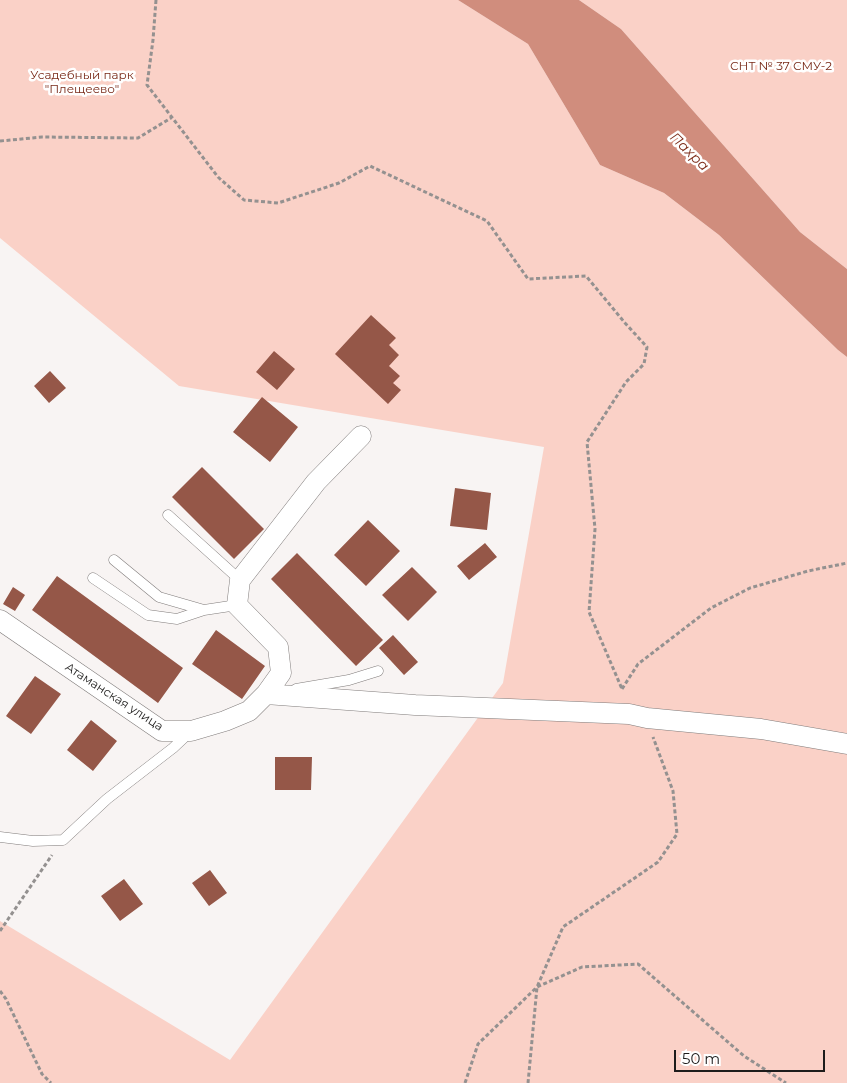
<!DOCTYPE html>
<html>
<head>
<meta charset="utf-8">
<style>
  body { margin:0 }
  #map { position:relative; width:847px; height:1083px; overflow:hidden; background:#f8f4f3; font-family:Montserrat,sans-serif }
  canvas { display:block }
  .scale { position:absolute; left:674px; top:1050px; width:151px; height:22px; box-sizing:border-box; border:2px solid #1d1c1b; border-top:0; padding-left:6px; font-size:15px; line-height:18px; white-space:nowrap; color:#1d1c1b; -webkit-text-stroke:4px #fff; paint-order:stroke }
</style>
</head>
<body>
<div id="map">
<canvas width="847" height="1083"></canvas>
<div class="scale">50 m</div>
</div>
<script>
const g = document.querySelector('canvas').getContext('2d');
g.lineJoin = 'round';
function paint(path, color) {
  g.fillStyle = color;
  g.fill(path, 'evenodd');
}
function shape(rows) {
  const path = new Path2D();
  for (const r of rows) {
    path.moveTo(r[0], r[1]);
    for (let i = 2; i < r.length; i += 2) path.lineTo(r[i], r[i + 1]);
  }
  return path;
}
function trace(path, color, width, dash) {
  g.strokeStyle = color;
  g.lineWidth = width;
  g.lineCap = dash ? 'butt' : 'round';
  g.setLineDash(dash || []);
  g.stroke(path);
}
function write(font, color, halo, rows, align = 'center') {
  g.font = font + ' Montserrat,sans-serif';
  g.lineWidth = 5;
  g.setLineDash([]);
  g.textBaseline = 'middle';
  g.strokeStyle = halo;
  g.fillStyle = color;
  for (const [text, x, y, turn = 0] of rows) {
    g.save();
    g.translate(x, y);
    g.rotate((+turn || 0) * Math.PI / 180);
    g.textAlign = isNaN(turn) ? turn : align;
    if (halo) g.strokeText(text, 0, 0);
    g.fillText(text, 0, 0);
    g.restore();
  }
}
paint(shape([
  [0,0,458,0,528,44,600,165,664,193,719,235,838,350,847,357,847,1083,0,1083,0,921,230,1060,503,683,544,447,179,386,0,238],
  [579,0,847,0,847,269,800,232,621,29]
]), '#fad1c7');
paint(shape([
  [458,0,579,0,621,29,800,232,847,269,847,357,838,350,719,235,664,193,600,165,528,44]
]), '#d08d7d');
paint(shape([
  [371,315,396,338,389,345,399,355,389,366,400,376,393,383,401,390,388,404,335,354],
  [274,351,295,369,277,390,256,372],
  [50,371,66,388,49,403,34,386],
  [262,397,298,427,270,462,233,432],
  [202,467,264,529,234,559,172,497],
  [455,488,491,493,487,530,450,526],
  [368,520,400,551,366,586,334,555],
  [485,543,497,557,469,580,457,566],
  [297,553,383,640,356,666,271,579],
  [412,567,437,592,408,621,382,595],
  [57,576,183,668,158,703,32,610],
  [13,587,25,595,15,611,3,604],
  [216,630,265,666,242,699,192,664],
  [393,635,418,662,404,675,379,648],
  [35,676,61,694,31,734,6,716],
  [91,720,117,741,93,771,67,750],
  [275,757,312,757,311,790,275,790],
  [210,870,227,893,209,906,192,883],
  [124,879,143,904,120,921,101,896]
]), '#955748');
const service = shape([
  [168,515,240,580],
  [114,560,159,597,204,610],
  [93,578,148,615,177,619,204,610,237,605],
  [296,689,349,680,378,671],
  [0,837,33,841,63,840,107,799,173,748,190,732]
]);
const minor = shape([
  [0,620,162,731,191,731,225,721,249,711,266,694,281,673,278,647,237,605,240,580,316,482,361,436],
  [266,694,415,705,629,714,647,718,761,729,847,744]
]);
trace(service, '#807c7b', 11);
trace(minor, '#807c7b', 21);
trace(shape([
  [156,0,153,40,147,85,218,177,244,200,278,203,339,183,370,166,487,221,528,279,586,276,625,323,647,347,644,364,626,382,587,442,595,529,589,612,622,689],
  [0,141,42,137,138,138,171,118],
  [622,689,638,664,711,608,750,588,808,571,847,563],
  [0,931,52,855],
  [0,991,6,999,42,1074,51,1083],
  [465,1083,478,1044,537,987,582,967,638,964,744,1056,786,1083],
  [528,1083,537,987,563,927,658,862,677,834,673,791,653,737]
]), '#949190', 3, [4, 2.5]);
trace(service, '#fff', 10);
trace(minor, '#fff', 20);
write('12px', '#782816', '#fff', [
  ["СНТ № 37 СМУ-2",781,66],
  ["Усадебный парк",82,75],
  ["\"Плещеево\"",82,89]
]);
write('12px', '#1d1c1b', '#fff', [
  ["Атаманская улица",114,697,33]
]);
write('italic 14px', '#7d2d1a', '#fff', [
  ["Пахра",689,152,44]
]);
</script>
</body>
</html>
